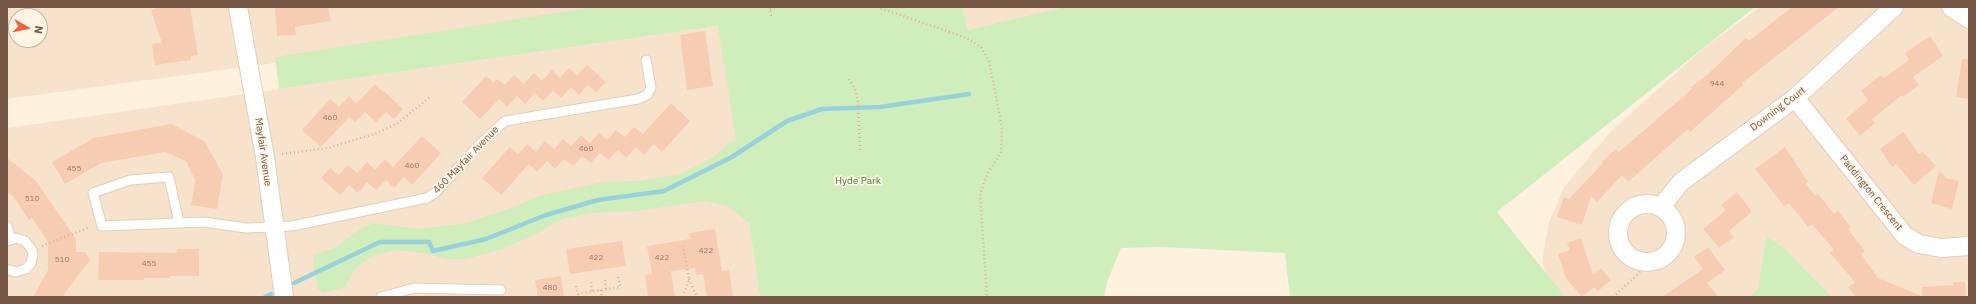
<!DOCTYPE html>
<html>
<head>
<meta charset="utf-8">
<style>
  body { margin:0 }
  #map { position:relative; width:1976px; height:304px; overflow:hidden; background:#fef1de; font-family:"IBM Plex Sans",sans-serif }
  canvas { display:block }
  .frame { position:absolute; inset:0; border:8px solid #765644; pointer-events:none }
  .north { position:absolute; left:8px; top:8px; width:40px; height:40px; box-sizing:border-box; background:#fff5e6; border:1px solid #c8b5a5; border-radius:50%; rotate:99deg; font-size:11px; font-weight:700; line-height:16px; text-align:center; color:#765644 }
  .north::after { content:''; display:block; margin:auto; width:14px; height:18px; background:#f46037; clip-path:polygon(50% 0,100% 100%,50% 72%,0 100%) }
</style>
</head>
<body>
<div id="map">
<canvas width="1976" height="304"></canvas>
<div class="frame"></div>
<div class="north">N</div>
</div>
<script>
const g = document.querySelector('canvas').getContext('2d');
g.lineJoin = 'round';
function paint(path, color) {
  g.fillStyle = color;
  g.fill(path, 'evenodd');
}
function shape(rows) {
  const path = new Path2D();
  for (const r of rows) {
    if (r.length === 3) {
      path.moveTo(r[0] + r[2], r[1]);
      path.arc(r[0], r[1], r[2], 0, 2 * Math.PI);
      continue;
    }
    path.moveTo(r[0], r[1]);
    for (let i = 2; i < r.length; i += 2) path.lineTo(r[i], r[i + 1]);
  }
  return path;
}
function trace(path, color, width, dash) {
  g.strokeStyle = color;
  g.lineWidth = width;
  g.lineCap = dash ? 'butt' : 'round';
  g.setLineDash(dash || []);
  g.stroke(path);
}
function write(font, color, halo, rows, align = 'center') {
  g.font = font + ' "IBM Plex Sans",sans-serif';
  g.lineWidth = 3.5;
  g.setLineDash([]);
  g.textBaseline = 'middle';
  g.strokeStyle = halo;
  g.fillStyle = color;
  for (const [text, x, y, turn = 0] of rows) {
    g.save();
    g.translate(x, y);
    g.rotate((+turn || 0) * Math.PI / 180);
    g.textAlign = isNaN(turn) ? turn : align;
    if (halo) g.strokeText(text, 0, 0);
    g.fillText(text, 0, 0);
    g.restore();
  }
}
paint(shape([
  [7,7,690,7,7,99],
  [16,16,40,16,40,40,16,40],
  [963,7,1064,7,967,30],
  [1760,7,1969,7,1969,297,1832,297,1786,250,1766,236,1758,289,1748,297,1565,297,1547,277,1542,262,1548,225,1564,187,1611,131,1704,48],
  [719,26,760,297,7,297,7,128]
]), '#f7e3cc');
paint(shape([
  [594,7,963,7,967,30,1064,7,1755,7,1497,212,1565,297,1290,297,1285,253,1160,247,1121,248,1107,282,1104,297,760,297,749,223,728,206,705,201,636,211,590,213,562,219,538,233,502,249,466,259,445,259,429,254,398,250,373,255,354,270,345,287,323,293,317,288,313,260,315,254,335,248,360,229,374,223,417,229,463,224,514,207,538,196,603,182,638,181,681,174,714,157,730,142,736,141,718,26,279,89,275,57],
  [1766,236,1786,250,1832,297,1748,297,1758,289]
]), '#d0edbc');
trace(shape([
  [294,283,380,242,429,242,433,251,486,239,546,215,598,200,664,191,732,157,787,121,822,109,880,107,969,94],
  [265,297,271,294]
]), '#97d2dc', 4.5);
paint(shape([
  [160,7,190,7,198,55,191,56,191,60,155,65,152,44,162,43,151,10],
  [275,7,328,7,331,21,295,27,296,35,277,36],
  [1792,7,1839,7,1742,83,1743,85,1690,132,1688,129,1628,182,1622,175,1597,202,1591,196,1582,225,1557,217,1564,197,1569,199,1603,163,1602,162,1616,149,1619,152,1692,89,1691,87,1707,75,1746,38,1749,41],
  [705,31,713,86,687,90,680,35],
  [1930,36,1943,56,1913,77,1919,85,1903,97,1902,95,1872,119,1875,123,1860,136,1846,119,1868,100,1861,91,1881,75,1884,78,1909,60,1905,53],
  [1962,59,1969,59,1969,99,1956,97],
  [587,65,606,82,596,92,588,85,579,95,571,87,561,98,553,91,543,101,535,93,525,104,517,96,507,107,499,99,480,119,462,102,486,76,494,83,497,79,505,85,514,75,524,84,534,73,542,81,552,70,560,78,569,68,577,75],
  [375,84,383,92,374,101,384,91,403,109,394,119,386,112,376,122,365,112,355,122,349,117,321,147,302,130,330,99,339,107,349,96,356,104],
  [671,103,690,121,662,152,654,144,644,155,636,147,626,158,618,150,608,160,600,153,591,163,582,156,573,166,564,159,555,169,547,161,537,172,529,164,501,195,482,178,510,147,518,154,527,144,536,152,545,141,554,149,563,139,571,146,581,135,590,143,599,133,607,140,616,130,625,137,634,127,643,134],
  [171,124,204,141,223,174,217,209,191,205,195,180,186,161,165,152,101,163,65,184,52,162,94,138],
  [1903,132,1919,154,1922,151,1936,166,1914,185,1896,164,1892,167,1880,149],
  [422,136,441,153,412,185,404,177,394,188,386,180,376,190,367,182,358,193,349,185,340,195,321,178,330,168,339,175,348,165,357,173,367,162,375,170,385,159,393,167],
  [1785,147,1808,182,1806,184,1815,196,1818,194,1834,214,1838,211,1851,227,1848,229,1865,251,1861,254,1878,278,1922,296,1922,287,1953,285,1953,282,1965,282,1966,297,1856,297,1848,287,1855,282,1830,253,1834,250,1812,224,1808,227,1789,203,1784,206,1755,169],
  [7,158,36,181,76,239,76,252,85,252,90,260,62,297,33,297,48,270,48,242,32,218,29,220,13,196,7,192],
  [1939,170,1946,178,1959,181,1952,209,1931,203],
  [1737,192,1752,212,1729,231,1734,237,1719,248,1703,229,1726,210,1721,205],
  [715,229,722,271,729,270,733,297,707,297,703,274,696,275,695,268,671,271,675,297,648,297,645,275,652,274,647,246,690,239,689,233],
  [1581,238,1593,275,1601,268,1611,280,1598,291,1594,287,1582,297,1566,278,1558,254,1570,250,1567,243],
  [622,241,626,266,570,274,566,249],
  [1708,247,1725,270,1707,283,1718,297,1662,297,1703,269,1694,257],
  [177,249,199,249,199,276,170,276,170,278,144,278,144,280,98,280,99,252,176,253],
  [561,276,564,297,538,297,535,280]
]), '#f6cdb3');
const service = shape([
  [179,223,169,177,130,180,93,193,102,226,179,223,204,222,246,228,273,227,292,226,427,198,435,193,480,144,505,121,638,99,647,95,651,88,646,60],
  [7,226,11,239],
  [7,241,17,238,25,241,32,250,33,254,31,263,26,269,15,272,7,269],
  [381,297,414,288,501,290]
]);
const minor = shape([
  [238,7,265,157,284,297],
  [1951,7,1969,19],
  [1795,98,1905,236,1919,244,1941,248,1969,246],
  [1647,233,29],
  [1661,207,1681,182,1795,98,1894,7]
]);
trace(service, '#e3cdb9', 11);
trace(minor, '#e3cdb9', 20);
trace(shape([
  [770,7,771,17],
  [877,7,967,38,981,47,989,61,1002,128,1001,153,988,173,980,194,987,297],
  [770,9,779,7],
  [849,79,855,89,858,102,860,150],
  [282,154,328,148,377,133,398,123,431,96],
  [42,246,90,227],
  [689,279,697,297],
  [605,280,606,289],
  [591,282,592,292],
  [576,286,578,294,620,287,618,277],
  [601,290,602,297],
  [683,297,689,279,683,246],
  [1613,297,1638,274,1646,262]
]), '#dbb197', 2.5, [1, 3]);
trace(service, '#fff', 9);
trace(minor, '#fff', 18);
write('8px', '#967460', null, [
  ["944",1717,84],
  ["460",330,118],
  ["460",586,149],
  ["460",412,166],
  ["455",74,169],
  ["510",32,199],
  ["422",706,251],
  ["422",596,258],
  ["422",662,258],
  ["510",62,260],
  ["455",149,264],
  ["480",550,288]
]);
write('10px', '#765644', '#fff5e6', [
  ["Downing Court",1778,109,-37],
  ["Mayfair Avenue",263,152,82],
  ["460 Mayfair Avenue",466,160,-46],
  ["Paddington Crescent",1871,193,51]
]);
write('10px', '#4c7739', '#fff5e6', [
  ["Hyde Park",858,181]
]);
</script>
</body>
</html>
